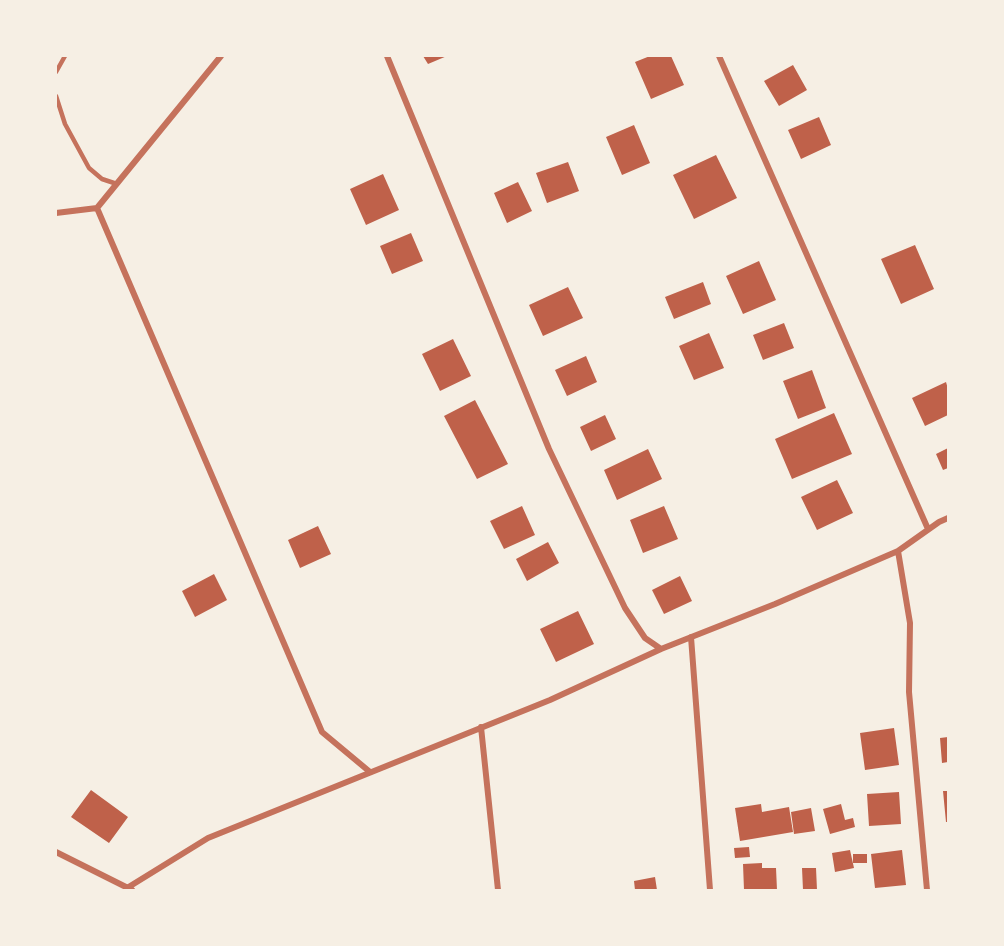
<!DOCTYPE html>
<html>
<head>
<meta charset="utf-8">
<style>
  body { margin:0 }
  #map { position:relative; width:1004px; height:946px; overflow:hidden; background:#f6efe4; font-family:"Source Sans 3",sans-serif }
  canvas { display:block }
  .frame { position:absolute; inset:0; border:57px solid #f6efe4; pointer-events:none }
</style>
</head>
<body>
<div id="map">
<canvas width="1004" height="946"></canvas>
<div class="frame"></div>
</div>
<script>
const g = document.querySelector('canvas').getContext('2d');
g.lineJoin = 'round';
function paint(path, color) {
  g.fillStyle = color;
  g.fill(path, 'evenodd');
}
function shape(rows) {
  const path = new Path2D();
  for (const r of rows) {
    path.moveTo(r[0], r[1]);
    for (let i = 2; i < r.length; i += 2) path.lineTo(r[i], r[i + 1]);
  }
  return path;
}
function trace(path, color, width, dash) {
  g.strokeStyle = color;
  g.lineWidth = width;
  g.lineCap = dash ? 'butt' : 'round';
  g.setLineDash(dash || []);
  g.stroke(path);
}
paint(shape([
  [423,56,447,56,428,64],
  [650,56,671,56,684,85,651,99,635,62],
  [793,65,807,90,779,106,764,81],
  [819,117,831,145,801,159,788,130],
  [634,125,650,163,622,175,606,137],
  [716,155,737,198,694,219,673,175],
  [568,162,579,191,547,203,536,173],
  [383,174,399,210,366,225,350,189],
  [518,182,532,211,507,223,494,193],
  [411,233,423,261,392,274,380,246],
  [915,245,934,289,901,304,881,259],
  [759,261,776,300,743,314,726,276],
  [703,282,711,304,674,319,665,297],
  [568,287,583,318,543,336,529,305],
  [784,323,794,348,763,360,753,335],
  [709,333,724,368,694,380,679,346],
  [453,339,471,376,440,391,422,354],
  [586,356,597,382,567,396,555,370],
  [812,370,826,408,798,419,783,381],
  [946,382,948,389,948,415,925,426,912,398],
  [475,400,508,464,477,479,444,416],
  [834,413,852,454,792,479,775,439],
  [605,415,616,439,591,451,580,427],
  [948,448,948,468,943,470,936,454],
  [648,449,662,479,617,500,604,470],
  [837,480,853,513,817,530,801,497],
  [522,506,535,535,504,549,490,521],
  [664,506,678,539,643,553,630,520],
  [318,526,331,554,300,568,288,540],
  [548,542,559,563,527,581,516,559],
  [214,574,227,600,195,617,182,591],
  [680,576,692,601,664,614,652,590],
  [578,611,594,644,556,662,540,629],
  [894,728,899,765,865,770,860,733],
  [948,737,948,762,942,763,940,738],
  [91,790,128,817,109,843,71,817],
  [943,791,948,791,948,822,946,822],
  [899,792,901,824,869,826,867,794],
  [761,804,762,812,789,807,793,832,740,841,735,808],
  [841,804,845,820,853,818,855,827,830,834,823,809],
  [811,808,815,831,794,834,791,812],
  [749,847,750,857,735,858,734,848],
  [850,850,854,868,835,872,832,853],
  [902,850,906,885,875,888,871,854],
  [853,854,867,854,867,863,853,863],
  [762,863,762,868,776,868,777,890,744,890,743,864],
  [802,868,816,868,817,890,803,890],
  [655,877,657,890,635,890,634,881]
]), '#bf614a');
trace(shape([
  [56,72,65,56],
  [56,96,65,124,89,168,102,179,117,184]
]), '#c5725c', 4.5);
trace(shape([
  [387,56,549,449,625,608,645,638,661,649],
  [719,56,928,529],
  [97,208,322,732,370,772],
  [56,213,97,208,221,56],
  [898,551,910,623,909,692,927,890],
  [691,637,710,890],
  [481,727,498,890],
  [56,852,132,890],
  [127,888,208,838,550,700,661,649,775,604,898,551,939,522,948,518]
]), '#c5725c', 6);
</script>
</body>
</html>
